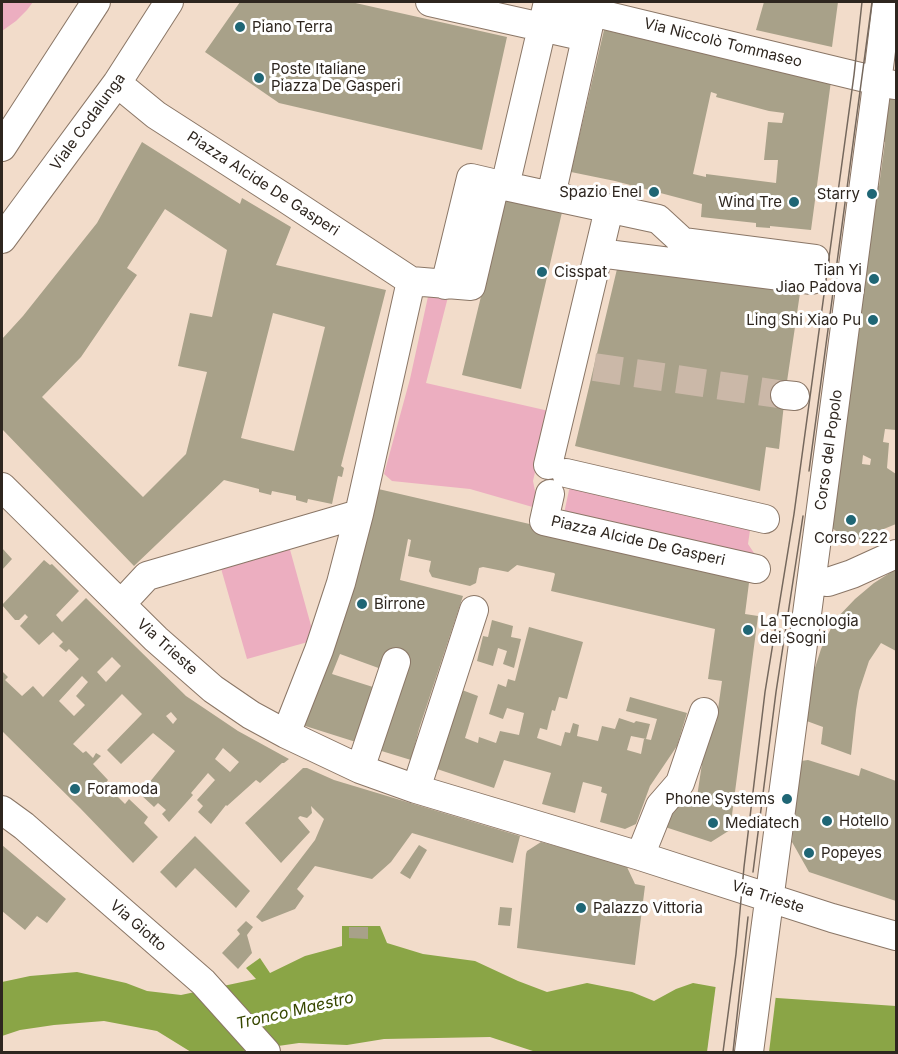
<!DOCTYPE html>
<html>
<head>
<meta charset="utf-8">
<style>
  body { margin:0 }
  #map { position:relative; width:898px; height:1054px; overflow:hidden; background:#f2dcca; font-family:Inter,sans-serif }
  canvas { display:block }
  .frame { position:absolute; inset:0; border:3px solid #2e261f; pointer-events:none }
</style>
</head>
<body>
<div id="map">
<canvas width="898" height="1054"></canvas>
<div class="frame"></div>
</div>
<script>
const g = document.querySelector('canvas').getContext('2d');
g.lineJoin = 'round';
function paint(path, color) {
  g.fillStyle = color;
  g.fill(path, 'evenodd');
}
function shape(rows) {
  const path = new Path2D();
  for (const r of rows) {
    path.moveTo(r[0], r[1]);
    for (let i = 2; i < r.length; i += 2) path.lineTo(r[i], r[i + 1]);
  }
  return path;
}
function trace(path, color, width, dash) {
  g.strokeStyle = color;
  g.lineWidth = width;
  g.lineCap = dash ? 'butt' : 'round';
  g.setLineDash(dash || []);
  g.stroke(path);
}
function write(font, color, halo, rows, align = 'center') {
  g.font = font + ' Inter,sans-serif';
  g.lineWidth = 6;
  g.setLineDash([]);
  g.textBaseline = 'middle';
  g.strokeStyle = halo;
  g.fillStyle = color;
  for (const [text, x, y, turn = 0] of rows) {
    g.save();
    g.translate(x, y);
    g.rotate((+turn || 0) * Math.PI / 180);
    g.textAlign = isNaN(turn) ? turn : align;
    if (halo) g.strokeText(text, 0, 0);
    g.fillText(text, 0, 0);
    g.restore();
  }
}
paint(shape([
  [2,2,33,2,27,10,16,21,2,31],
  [429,292,449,293,426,383,549,411,533,481,537,501,536,508,470,489,392,481,384,474,410,379],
  [571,481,750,530,748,544,756,556,563,518],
  [289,546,315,640,247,659,220,565]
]), '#ecaec0');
paint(shape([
  [342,926,380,926,387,943,423,954,475,961,518,981,547,992,587,983,632,992,654,1001,676,989,693,983,777,998,896,1006,896,1052,536,1052,490,1037,384,1039,347,1045,299,1043,236,1052,191,1052,157,1031,104,1021,54,1025,20,1030,2,1036,2,982,30,976,77,972,126,983,147,991,181,995,256,979,246,968,260,958,270,973,305,956,342,946]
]), '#8aa546');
paint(shape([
  [716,984,776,995,769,1052,707,1052]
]), '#f2dcca');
paint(shape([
  [240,2,351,2,507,37,482,150,279,103,205,52],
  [764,2,838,2,832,47,756,30],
  [604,30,831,81,811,230,770,226,770,228,756,227,756,223,701,217,702,204,615,181,571,172],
  [711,92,717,94,716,97,769,111,784,113,782,123,768,122,764,160,778,160,776,183,706,174,706,177,693,174],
  [891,94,896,95,896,430,885,429,883,442,889,443,887,468,896,474,896,524,852,542,829,526,877,186,879,186,885,142,882,141],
  [863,455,871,459,870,465,862,464],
  [142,142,240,204,242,198,291,227,276,265,386,290,341,466,344,468,342,477,338,476,332,504,308,499,307,503,296,500,296,496,272,491,271,495,259,492,259,489,224,480,134,566,2,429,2,339,23,316,97,223],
  [165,209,227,250,212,317,190,313,178,366,207,372,186,454,143,497,42,397,81,357,137,275,127,268],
  [273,313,325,327,294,451,241,438],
  [505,197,563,208,521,389,462,375],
  [617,269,800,293,785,395,779,449,766,447,760,491,575,446],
  [374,488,750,575,745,614,758,616,730,830,711,842,662,826,683,792,697,797,708,723,716,723,722,681,708,679,715,629,551,591,555,574,554,573,517,565,508,572,483,567,479,568,476,583,470,586,432,577,429,571,431,561,408,556,411,540,408,539,400,580,463,596,419,729,411,760,375,749,384,670,340,654,332,674,376,688,359,743,299,724,335,625,359,570,357,569],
  [2,548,12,559,2,570],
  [44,560,50,565,52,564,79,591,56,615,62,622,86,598,186,696,238,731,289,759,284,763,282,763,260,783,256,780,227,806,226,805,211,824,198,812,203,806,197,800,215,780,208,773,191,793,193,795,169,822,162,814,166,810,158,803,154,807,140,794,175,751,153,733,121,764,107,750,142,714,122,694,73,744,83,753,86,751,93,758,96,753,101,756,93,764,108,780,105,784,125,804,129,799,148,817,144,823,158,837,133,863,80,808,2,731,2,671,8,677,5,680,22,696,33,686,43,697,79,659,69,649,66,652,59,646,63,642,53,632,39,645,20,626,28,617,25,614,19,620,15,620,2,605],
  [112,657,121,666,106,682,97,672],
  [82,676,88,682,76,696,85,705,74,716,59,701],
  [171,712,177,719,173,724,166,716],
  [223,748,239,762,230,772,215,759],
  [896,569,896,651,881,643,869,661,859,691,856,710,851,755,821,744,823,727,804,720,813,674,821,649,835,620,855,599,874,583],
  [492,620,513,626,511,637,521,639,514,668,503,664,507,651,498,648,493,666,477,661,483,636,488,637],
  [529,627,583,642,567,699,559,697,555,711,552,710,547,730,540,728,537,738,561,746,565,732,570,733,573,723,579,725,577,736,598,741,602,726,615,729,619,718,634,723,636,721,650,724,646,739,651,740,657,719,626,711,630,697,687,713,677,746,650,786,636,824,625,829,600,822,607,794,601,792,602,787,583,782,575,813,542,804,551,773,504,760,494,788,428,766,454,687,478,696,465,738,478,743,479,737,496,743,500,731,519,735,524,713,507,708,503,719,489,714,498,684,506,687,508,679,515,681],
  [631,736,646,739,644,739,641,754,627,750],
  [808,760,859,776,861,768,896,781,896,901,809,872,792,842,801,761],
  [303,768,307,768,334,780,520,836,513,863,412,833,391,862,372,879,315,866,297,889,304,896,295,909,262,922,256,917,315,840,324,819,311,806,312,813,307,818,300,816,298,818,310,832,281,863,245,823],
  [195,836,250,891,236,908,195,868,176,888,160,872],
  [541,842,626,865,635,884,645,886,635,965,517,948,526,854,527,851],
  [2,845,66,899,47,923,37,916,25,930,2,911],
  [419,845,427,850,410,879,400,873],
  [500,907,512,908,510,926,498,925],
  [246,921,253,927,247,935,252,953,238,969,222,953,240,934,237,930],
  [349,927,368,927,368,939,349,938]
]), '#a8a189');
trace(shape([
  [594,367,785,395]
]), '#cbb8a8', 28, [28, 14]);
const minor = shape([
  [430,2,586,37],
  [548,2,505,186,551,196,592,11],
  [550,2,894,85],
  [117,83,156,115,285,198,411,281,471,286,495,184],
  [2,147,96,2],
  [551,196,658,219,683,242,815,259],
  [2,239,117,83,169,2],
  [599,253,812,280],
  [445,285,471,178,505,186],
  [785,395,795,396],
  [548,465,609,209],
  [566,473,765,519],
  [2,487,156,639,213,689,251,715,286,734,360,769,416,789,640,856,832,918,896,936],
  [550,494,544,521,756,569],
  [812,580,828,582,852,574,896,554],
  [121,604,147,576,359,514,411,281],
  [286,734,319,650,341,583,359,514],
  [360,769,396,662],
  [416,789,474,610],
  [2,810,24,826,203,982,266,1052],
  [640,856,660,806,680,783,704,712],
  [749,1052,875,100,887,2]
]);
trace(minor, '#8a7666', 30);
trace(minor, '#fff', 28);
trace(shape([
  [809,471,872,2],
  [753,872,776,692,803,516],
  [723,1052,736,954,744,867,765,692,794,514,854,75,862,2],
  [733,1052,748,917]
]), '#74675c', 1.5);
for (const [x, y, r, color] of [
  [240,27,6,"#1f6675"],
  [259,78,6,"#1f6675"],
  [654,192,6,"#1f6675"],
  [872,194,6,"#1f6675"],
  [794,202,6,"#1f6675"],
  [542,272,6,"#1f6675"],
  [874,279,6,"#1f6675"],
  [873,320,6,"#1f6675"],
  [851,520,6,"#1f6675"],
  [362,604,6,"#1f6675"],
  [748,630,6,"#1f6675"],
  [75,789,6,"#1f6675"],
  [787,799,6,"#1f6675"],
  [827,821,6,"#1f6675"],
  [713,823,6,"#1f6675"],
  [809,853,6,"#1f6675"],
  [581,908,6,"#1f6675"]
]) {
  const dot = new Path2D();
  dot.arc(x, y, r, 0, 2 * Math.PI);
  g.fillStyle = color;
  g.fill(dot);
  trace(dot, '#fff', 2);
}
write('15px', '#2e261f', '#fff', [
  ["Piano Terra",252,27],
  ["Poste Italiane",271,69],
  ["Piazza De Gasperi",271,86],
  ["Spazio Enel",642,192,"right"],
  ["Starry",860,194,"right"],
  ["Wind Tre",782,202,"right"],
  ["Tian Yi",862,270,"right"],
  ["Jiao Padova",862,287,"right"],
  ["Cisspat",554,272],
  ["Ling Shi Xiao Pu",861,320,"right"],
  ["Corso 222",851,538,"center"],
  ["Birrone",374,604],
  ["La Tecnologia",760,621],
  ["dei Sogni",760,638],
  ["Foramoda",87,789],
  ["Phone Systems",775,799,"right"],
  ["Hotello",839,821],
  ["Mediatech",725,823],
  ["Popeyes",821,853],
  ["Palazzo Vittoria",593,908]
], 'left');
write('15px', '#2e261f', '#fff', [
  ["Via Niccolò Tommaseo",723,43,14],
  ["Viale Codalunga",88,122,-54],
  ["Piazza Alcide De Gasperi",263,184,33],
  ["Corso del Popolo",829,450,-82],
  ["Piazza Alcide De Gasperi",638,541,13],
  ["Via Trieste",167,647,42],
  ["Via Trieste",768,897,18],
  ["Via Giotto",138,926,41]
]);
write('italic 16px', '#374700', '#fff', [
  ["Tronco Maestro",295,1011,-13]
]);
</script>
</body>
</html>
